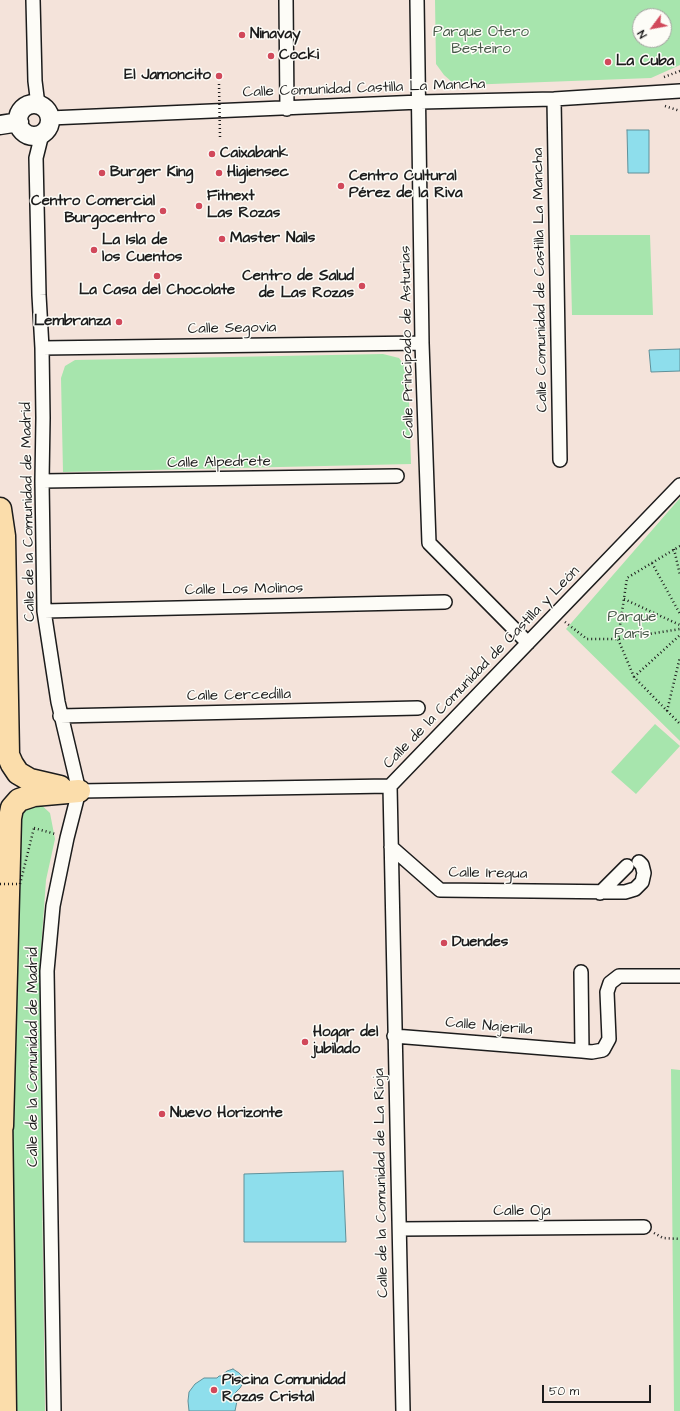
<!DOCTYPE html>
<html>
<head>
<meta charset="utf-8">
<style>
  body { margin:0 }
  #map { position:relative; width:680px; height:1411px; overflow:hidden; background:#f4e3da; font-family:"Architects Daughter",sans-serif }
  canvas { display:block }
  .north { position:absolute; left:632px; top:8px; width:40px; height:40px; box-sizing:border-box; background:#fdfcf7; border:1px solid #a3a29f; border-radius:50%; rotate:238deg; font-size:11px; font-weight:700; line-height:16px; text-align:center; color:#1c1c1c }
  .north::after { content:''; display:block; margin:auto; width:14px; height:18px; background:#d1495b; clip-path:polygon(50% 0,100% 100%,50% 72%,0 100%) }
  .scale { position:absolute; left:542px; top:1385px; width:109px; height:18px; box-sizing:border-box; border:2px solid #1c1c1c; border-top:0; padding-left:5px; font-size:12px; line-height:14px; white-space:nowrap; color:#1c1c1c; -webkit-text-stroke:3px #fdfcf7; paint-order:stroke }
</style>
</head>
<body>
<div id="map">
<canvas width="680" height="1411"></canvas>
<div class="north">N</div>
<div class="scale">50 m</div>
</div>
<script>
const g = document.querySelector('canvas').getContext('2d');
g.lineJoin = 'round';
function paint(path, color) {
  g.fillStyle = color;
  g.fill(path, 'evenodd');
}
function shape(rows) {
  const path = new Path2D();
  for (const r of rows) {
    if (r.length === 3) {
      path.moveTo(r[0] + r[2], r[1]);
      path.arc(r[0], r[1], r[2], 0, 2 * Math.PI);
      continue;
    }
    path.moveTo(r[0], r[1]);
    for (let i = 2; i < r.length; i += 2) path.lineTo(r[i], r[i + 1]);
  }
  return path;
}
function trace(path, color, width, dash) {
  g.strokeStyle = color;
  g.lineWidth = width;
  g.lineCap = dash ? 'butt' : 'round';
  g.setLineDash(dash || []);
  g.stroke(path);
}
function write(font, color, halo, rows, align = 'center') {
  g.font = font + ' "Architects Daughter",sans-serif';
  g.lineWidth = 3;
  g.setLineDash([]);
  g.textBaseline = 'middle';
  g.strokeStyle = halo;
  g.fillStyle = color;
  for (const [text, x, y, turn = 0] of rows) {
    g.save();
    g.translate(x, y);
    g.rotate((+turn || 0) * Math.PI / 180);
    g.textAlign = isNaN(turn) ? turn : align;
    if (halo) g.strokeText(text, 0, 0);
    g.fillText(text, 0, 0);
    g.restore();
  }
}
paint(shape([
  [435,0,680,0,680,65,651,78,465,85,452,82,444,75,436,64],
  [640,16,664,16,664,40,640,40],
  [570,235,650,235,653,315,572,315],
  [383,354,399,358,408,371,411,464,63,472,61,378,65,366,75,360],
  [680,498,680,741,566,629],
  [655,724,680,746,636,794,611,772],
  [38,802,50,813,55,839,46,880,40,963,41,1120,45,1411,15,1411,12,1278,12,1136,14,1123,16,971,15,816,26,805],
  [671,1069,680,1070,680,1411,674,1411]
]), '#a7e5ad');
const water = shape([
  [627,130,649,130,649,173,628,173,627,130],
  [680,349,680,371,651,372,649,350,680,349],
  [343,1171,346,1242,244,1242,244,1174,343,1171],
  [233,1369,239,1373,243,1377,243,1383,240,1388,235,1393,237,1401,235,1411,189,1411,188,1401,189,1392,195,1384,204,1378,217,1378,219,1376,221,1376,227,1371,233,1369]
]);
paint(water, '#8edeec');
trace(water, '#609099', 1);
const street = shape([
  [33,0,35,81,38,105],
  [286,0,287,109],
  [417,0,422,343,429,543,528,643],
  [554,99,560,460],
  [50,118,420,102,554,99,680,91],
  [42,134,36,158,39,295,42,348,43,418,42,481,44,611,58,702,79,791,67,838,53,906,47,971,54,1411],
  [42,348,422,343],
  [42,481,397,476],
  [44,611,445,602],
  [60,716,418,708],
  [390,786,403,1411],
  [79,791,390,786,680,485],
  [391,847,440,890,625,892,635,889,642,882,644,873,642,865,639,862],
  [600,893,627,866],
  [581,972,582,1051],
  [394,1036,582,1051,592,1052,603,1050,609,1039,607,992,610,983,619,976,680,976],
  [400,1229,644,1227]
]);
const secondary = shape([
  [34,120,16],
  [0,125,19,122]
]);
const highway = shape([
  [0,509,4,536,8,755,12,764,18,773,30,780,60,787],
  [1,1112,5,1411],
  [2,1126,10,818,12,808,19,800,34,795,79,791]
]);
trace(street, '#1c1c1c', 16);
trace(secondary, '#1c1c1c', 21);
trace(highway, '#1c1c1c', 25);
trace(shape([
  [664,77,680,71],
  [665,106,680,111],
  [680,546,627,578,618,639,634,677,680,724],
  [674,549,680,575],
  [652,563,680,614],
  [624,599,680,625],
  [565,622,587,639,618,639,680,629],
  [634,677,680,635],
  [667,711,680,657],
  [34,828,55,834],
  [654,1233,663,1238,680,1239]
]), '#1c1c1c', 2.5, [1, 3]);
trace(street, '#fdfcf7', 13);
trace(secondary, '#fdfcf7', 18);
trace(highway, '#fbddab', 22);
trace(shape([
  [219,84,220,137],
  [0,884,20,884,34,828]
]), '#1c1c1c', 2.5, [1, 3]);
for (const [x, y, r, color] of [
  [242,35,4,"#d1495b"],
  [271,56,4,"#d1495b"],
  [608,62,4,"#d1495b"],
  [219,76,4,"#d1495b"],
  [212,154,4,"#d1495b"],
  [102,173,4,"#d1495b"],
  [219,173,4,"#d1495b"],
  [341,186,4,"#d1495b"],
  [199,206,4,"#d1495b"],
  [163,211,4,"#d1495b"],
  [222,239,4,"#d1495b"],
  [94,250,4,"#d1495b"],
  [157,276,4,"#d1495b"],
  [362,286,4,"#d1495b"],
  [119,322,4,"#d1495b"],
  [444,943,4,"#d1495b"],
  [305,1042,4,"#d1495b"],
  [162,1114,4,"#d1495b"],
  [214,1390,4,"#d1495b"]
]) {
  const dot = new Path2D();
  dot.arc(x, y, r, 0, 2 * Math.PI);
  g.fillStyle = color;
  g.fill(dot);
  trace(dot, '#fdfcf7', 1.5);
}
write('15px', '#465848', '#fdfcf7', [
  ["Parque Otero",481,33],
  ["Besteiro",481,50],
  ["Parque",632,618],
  ["París",632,635]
]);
write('bold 15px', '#1c1c1c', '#fdfcf7', [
  ["Ninavay",250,35],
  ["Cocki",279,56],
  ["La Cuba",616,62],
  ["El Jamoncito",211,76,"right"],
  ["Caixabank",220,154],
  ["Burger King",110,173],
  ["Higiensec",227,173],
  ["Centro Cultural",349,177],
  ["Pérez de la Riva",349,194],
  ["Fitnext",207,197],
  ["Las Rozas",207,214],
  ["Centro Comercial",155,202,"right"],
  ["Burgocentro",155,219,"right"],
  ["Master Nails",230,239],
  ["La Isla de",102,241],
  ["los Cuentos",102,258],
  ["Centro de Salud",354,277,"right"],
  ["de Las Rozas",354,294,"right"],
  ["La Casa del Chocolate",157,291,"center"],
  ["Lembranza",111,322,"right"],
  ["Duendes",452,943],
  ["Hogar del",313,1033],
  ["jubilado",313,1050],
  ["Nuevo Horizonte",170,1114],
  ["Piscina Comunidad",222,1381],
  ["Rozas Cristal",222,1398]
], 'left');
write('15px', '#1c1c1c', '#fdfcf7', [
  ["Calle Comunidad Castilla La Mancha",364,89,-2],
  ["Calle Comunidad de Castilla La Mancha",541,280,-91],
  ["Calle Segovia",232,329,-1],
  ["Calle Principado de Asturias",408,342,-91],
  ["Calle Alpedrete",219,463,-1],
  ["Calle de la Comunidad de Madrid",29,512,-91],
  ["Calle Los Molinos",244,590,-1],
  ["Calle de la Comunidad de Castilla y León",482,668,-46],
  ["Calle Cercedilla",239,696,-1],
  ["Calle Iregua",488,874,1],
  ["Calle Najerilla",489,1027,5],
  ["Calle de la Comunidad de Madrid",34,1057,-90],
  ["Calle de la Comunidad de La Rioja",382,1183,-91],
  ["Calle Oja",522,1212]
]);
</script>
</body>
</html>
